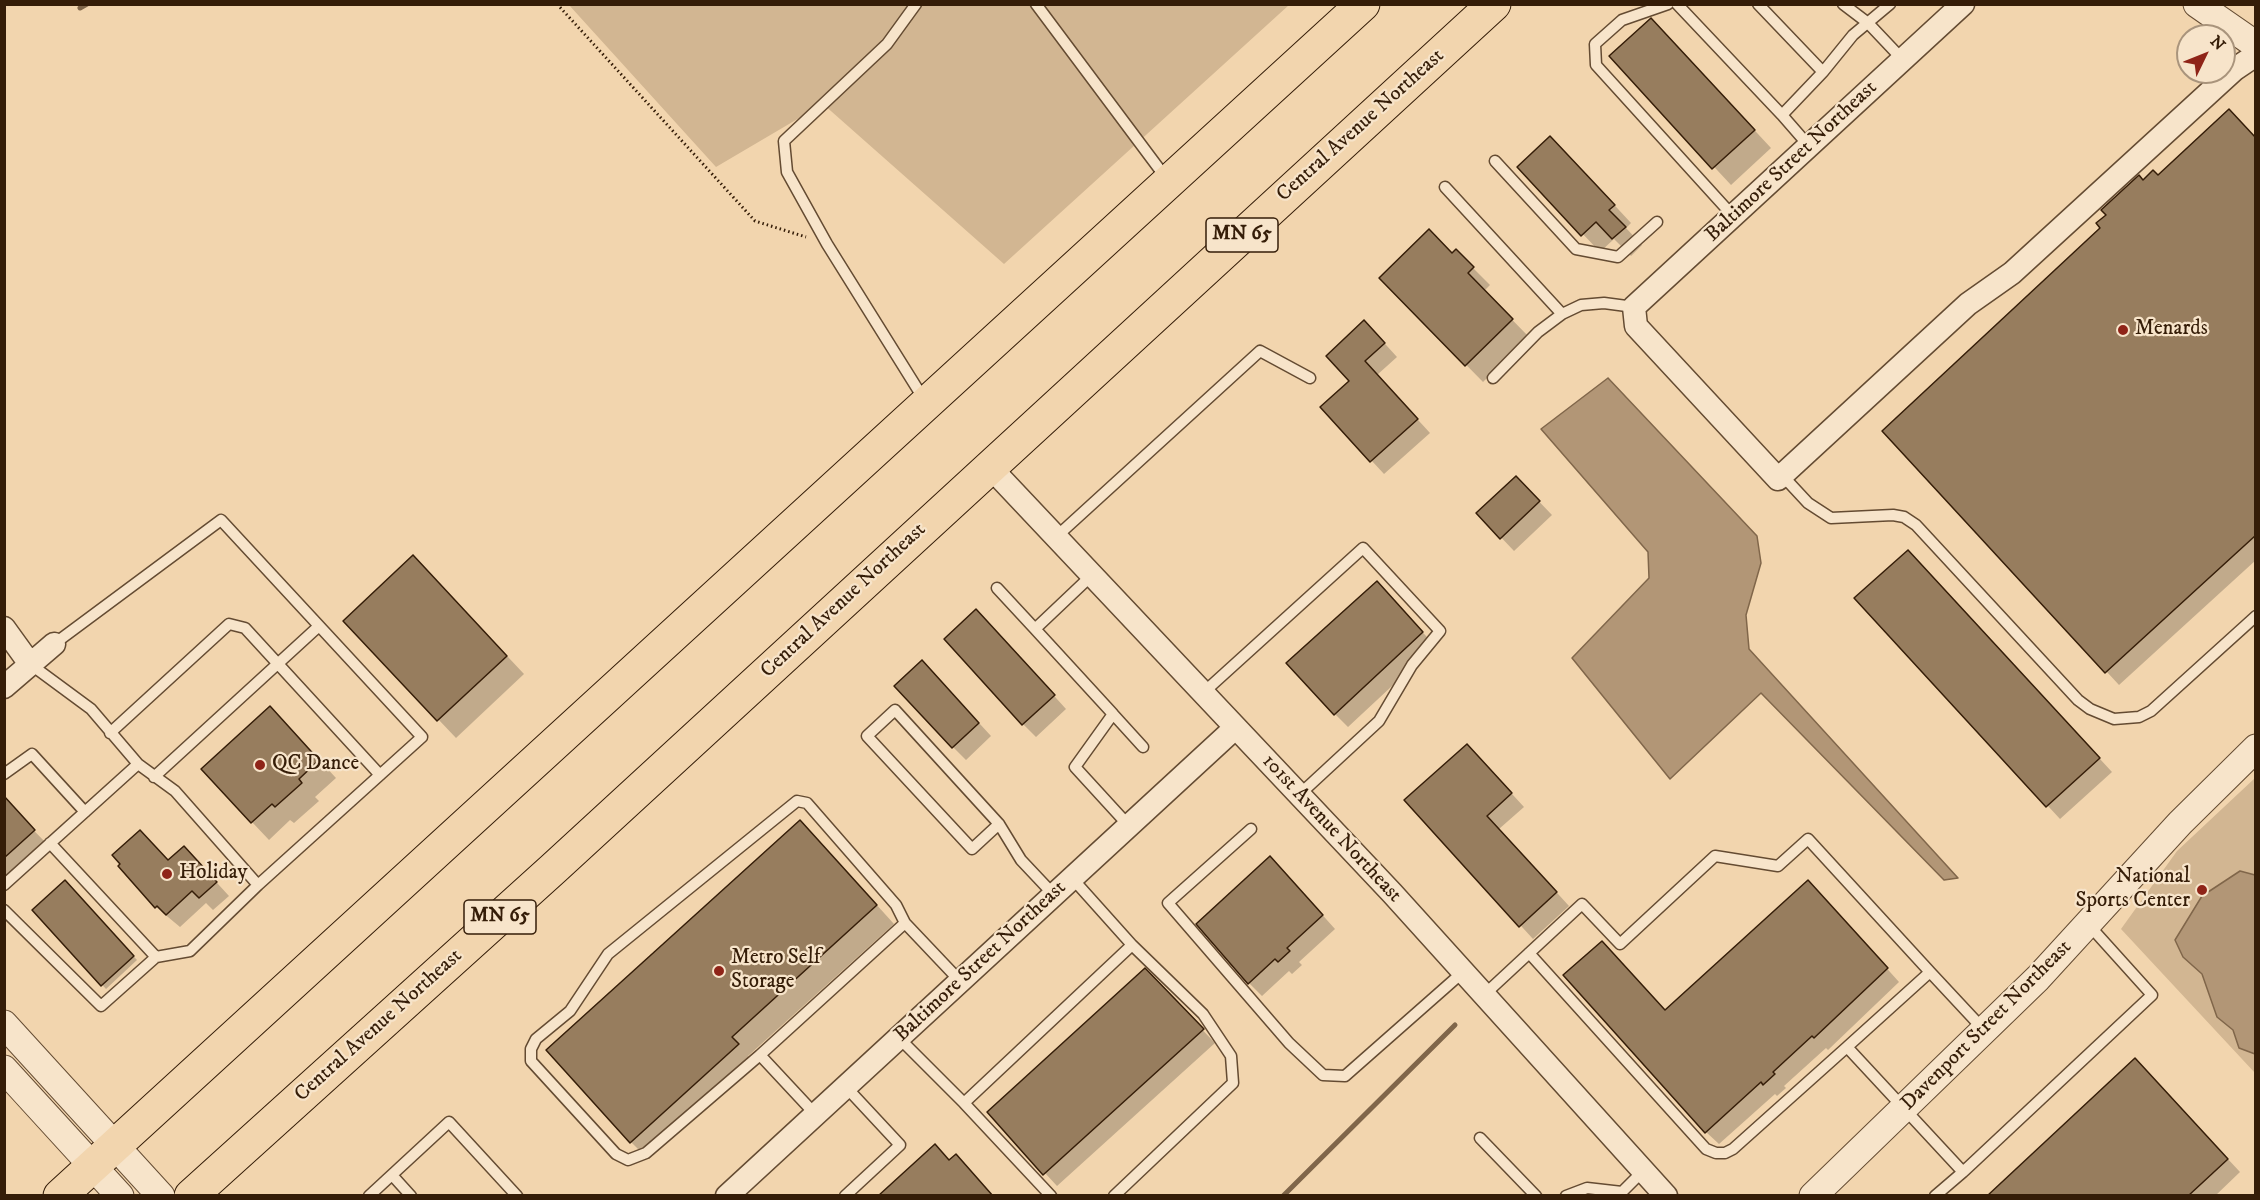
<!DOCTYPE html>
<html>
<head>
<meta charset="utf-8">
<style>
  body { margin:0 }
  #map { position:relative; width:2260px; height:1200px; overflow:hidden; background:#f2d5ae; font-family:"IM FELL DW Pica",serif }
  canvas { display:block }
  .frame { position:absolute; inset:0; border:6px solid #351d08; pointer-events:none }
  .north { position:absolute; left:2176px; top:24px; width:60px; height:60px; box-sizing:border-box; background:#f7e4ca; border:2px solid #a9947c; border-radius:50%; rotate:47deg; font-size:16px; font-weight:700; line-height:24px; text-align:center; color:#351d08 }
  .north::after { content:''; display:block; margin:auto; width:21px; height:27px; background:#8f2418; clip-path:polygon(50% 0,100% 100%,50% 72%,0 100%) }
</style>
</head>
<body>
<div id="map">
<canvas width="2260" height="1200"></canvas>
<div class="frame"></div>
<div class="north">N</div>
</div>
<script>
const g = document.querySelector('canvas').getContext('2d');
g.lineJoin = 'round';
function paint(path, color) {
  g.fillStyle = color;
  g.fill(path, 'evenodd');
}
function shape(rows) {
  const path = new Path2D();
  for (const r of rows) {
    path.moveTo(r[0], r[1]);
    for (let i = 2; i < r.length; i += 2) path.lineTo(r[i], r[i + 1]);
  }
  return path;
}
function trace(path, color, width, dash) {
  g.strokeStyle = color;
  g.lineWidth = width;
  g.lineCap = dash ? 'butt' : 'round';
  g.setLineDash(dash || []);
  g.stroke(path);
}
function write(font, color, halo, rows, align = 'center') {
  g.font = font + ' "IM FELL DW Pica",serif';
  g.lineWidth = 4.5;
  g.setLineDash([]);
  g.textBaseline = 'middle';
  g.strokeStyle = halo;
  g.fillStyle = color;
  for (const [text, x, y, turn = 0] of rows) {
    g.save();
    g.translate(x, y);
    g.rotate((+turn || 0) * Math.PI / 180);
    g.textAlign = isNaN(turn) ? turn : align;
    if (halo) g.strokeText(text, 0, 0);
    g.fillText(text, 0, 0);
    g.restore();
  }
}
paint(shape([
  [569,5,1289,5,1004,264,823,104,716,167],
  [2255,778,2255,1073,2121,929,2177,851]
]), '#d2b692');
const water = shape([
  [1608,378,1757,536,1761,563,1746,615,1749,649,1958,878,1944,880,1761,693,1670,779,1572,658,1649,578,1648,552,1541,429,1608,378],
  [2240,871,2255,875,2255,1054,2239,1048,2233,1030,2217,1017,2202,974,2183,957,2175,940,2202,896,2240,871]
]);
paint(water, '#b29676');
trace(water, '#80664a', 1.5);
paint(shape([
  [1668,37,1771,148,1731,185,1611,56],
  [2256,139,2256,560,2119,685,1884,431,2102,228,2143,182],
  [1568,155,1631,223,1626,228,1642,245,1631,256,1614,239,1600,252,1519,167],
  [1456,251,1490,285,1484,291,1529,337,1483,382,1381,278,1452,255],
  [1377,335,1397,357,1377,375,1430,433,1384,474,1322,407,1351,382],
  [1529,491,1552,515,1514,551,1478,513],
  [1921,565,2112,772,2060,819,1857,599],
  [430,574,524,674,456,738,345,621],
  [1390,596,1435,646,1348,727,1335,714],
  [989,624,1066,709,1036,737,1023,724],
  [935,675,991,736,966,760,953,747],
  [287,725,336,778,315,797,319,801,294,823,290,820,269,840,252,822],
  [1480,759,1524,807,1499,829,1569,906,1533,939,1406,800],
  [4,800,47,844,4,883],
  [817,839,894,924,748,1056,755,1063,648,1159,631,1142],
  [197,861,229,896,213,910,206,903,180,927,156,907,169,862],
  [1283,871,1335,929,1299,962,1302,965,1292,974,1289,971,1262,996,1249,983],
  [65,882,137,960,106,989,34,910],
  [1821,895,1899,982,1828,1050,1826,1048,1784,1086,1786,1088,1777,1096,1775,1094,1719,1144,1706,1132,1665,1011],
  [1145,970,1215,1043,1057,1186,1045,1173],
  [2148,1073,2240,1172,2215,1196,1989,1196]
]), '#0003');
trace(shape([
  [80,8,87,4],
  [1283,1196,1455,1025]
]), '#80664a', 5);
const building = shape([
  [1651,18,1755,130,1712,169,1609,56,1651,18],
  [2229,109,2256,138,2256,535,2105,673,1882,431,2100,228,2096,223,2106,215,2101,210,2139,175,2143,180,2153,170,2158,175,2229,109],
  [1550,136,1615,205,1609,210,1626,227,1612,239,1596,222,1581,236,1517,167,1550,136],
  [1429,229,1452,253,1456,249,1474,267,1468,273,1513,319,1465,366,1379,278,1429,229],
  [1364,320,1385,343,1365,361,1418,419,1370,462,1320,407,1349,381,1326,356,1364,320],
  [1516,476,1540,501,1500,539,1476,513,1516,476],
  [1908,550,2100,758,2046,807,1854,598,1908,550],
  [413,555,507,656,437,721,343,621,413,555],
  [1377,581,1423,632,1334,715,1286,663,1377,581],
  [976,609,1055,695,1022,725,944,639,976,609],
  [922,660,979,723,952,748,894,686,922,660],
  [270,706,319,760,299,779,302,783,275,807,272,804,251,823,201,769,270,706],
  [1467,744,1512,793,1487,816,1557,892,1519,927,1404,800,1467,744],
  [4,796,35,830,4,858,4,796],
  [800,820,877,905,732,1037,739,1044,630,1143,546,1050,800,820],
  [140,830,168,860,184,846,217,882,199,898,192,891,166,915,157,906,155,908,118,866,120,864,112,855,140,830],
  [1270,856,1323,915,1287,948,1290,951,1278,962,1275,959,1248,984,1196,924,1270,856],
  [65,880,134,956,101,986,32,910,65,880],
  [1808,880,1888,968,1814,1038,1812,1036,1773,1072,1775,1074,1763,1085,1761,1082,1705,1133,1563,975,1602,941,1665,1010,1808,880],
  [1145,968,1204,1029,1043,1175,987,1112,1145,968],
  [2135,1058,2228,1159,2188,1196,1987,1196,2135,1058],
  [935,1144,949,1160,956,1154,993,1196,878,1196,935,1144]
]);
paint(building, '#977d5e');
trace(building, '#351d08', 1.5);
const service = shape([
  [916,4,887,44,784,141,787,172,827,244,925,401],
  [1036,4,1166,178],
  [1668,4,1622,20,1595,44,1596,65,1733,216],
  [1677,4,1782,115,1823,72,1853,35,1890,4],
  [1758,4,1823,72],
  [1843,4,1868,23,1903,60],
  [1782,115,1809,146],
  [1495,161,1576,249,1618,257,1657,222],
  [1445,187,1562,314],
  [1493,378,1538,332,1562,314,1581,305,1604,303,1634,307],
  [1782,475,1808,503,1831,518,1893,515,1904,517,1916,525,2078,700,2090,709,2114,719,2139,717,2151,711,2256,616],
  [1056,537,1260,351,1310,378],
  [1092,575,1035,629,1113,714,1075,767,1129,826],
  [997,588,1035,629],
  [54,644,221,520,422,737,258,885],
  [1203,693,1363,548,1440,631,1412,665,1379,721,1299,795],
  [1113,714,1143,747],
  [110,733,229,624,245,628,380,775],
  [138,764,175,791,258,885,190,951,156,957],
  [4,774,32,754,85,812],
  [154,777,319,626],
  [999,824,972,849,867,736,895,710,999,824,1021,860,1054,895],
  [1251,829,1168,903,1289,1043,1323,1075,1345,1076,1463,972],
  [4,885,138,764,91,709,30,664],
  [4,910,101,1006,156,957,50,843],
  [1529,953,1706,1149,1716,1153,1725,1153,1733,1149,1847,1047],
  [1930,972,1985,1031],
  [1484,995,1582,904,1620,944,1715,856,1778,866,1808,839,1930,972,1847,1047,1963,1172,1935,1196],
  [899,1038,964,1103,1132,945,1072,878],
  [760,1055,646,1153,628,1160,616,1154,531,1061,531,1049,536,1039,570,1011,608,954,797,801,807,803,896,905,905,923],
  [964,1103,1051,1196],
  [815,1114,760,1055,905,923,960,981],
  [1480,1138,1536,1196],
  [1963,1172,2152,995,2088,924],
  [392,1175,411,1196],
  [1622,1192,1643,1171],
  [369,1196,449,1122,517,1196],
  [845,1196,900,1145,846,1087],
  [1114,1196,1233,1083,1231,1056,1203,1014,1132,945],
  [1566,1196,1587,1188,1622,1192]
]);
const minor = shape([
  [1963,4,1634,307,1636,326,1778,479,1968,304,2012,273,2235,69,2256,55],
  [990,467,1392,893,1666,1196],
  [4,628,30,664],
  [4,687,54,644],
  [727,1196,1235,728]
]);
const tertiary = shape([
  [2197,4,2256,45],
  [4,1024,161,1196],
  [4,1069,120,1196],
  [1813,1196,2038,978,2180,823,2256,748]
]);
const trunk = shape([
  [60,1196,1363,4],
  [191,1196,553,869,1494,4]
]);
trace(service, '#644b32', 13);
trace(minor, '#644b32', 25);
trace(tertiary, '#644b32', 29);
trace(trunk, '#351d08', 35);
trace(shape([
  [557,4,755,221,806,237]
]), '#351d08', 3, [1.5, 3]);
trace(service, '#f7e4ca', 10);
trace(minor, '#f7e4ca', 22);
trace(tertiary, '#f7e4ca', 27);
trace(trunk, '#f2d5ae', 33);
for (const [x, y, r, color] of [
  [2123,330,6,"#8f2418"],
  [260,765,6,"#8f2418"],
  [167,874,6,"#8f2418"],
  [2202,890,6,"#8f2418"],
  [719,971,6,"#8f2418"]
]) {
  const dot = new Path2D();
  dot.arc(x, y, r, 0, 2 * Math.PI);
  g.fillStyle = color;
  g.fill(dot);
  trace(dot, '#f7e4ca', 2);
}
for (const [x, y, w] of [
  [1242,235,72],
  [500,917,72]
]) {
  const box = new Path2D();
  box.roundRect(x - w / 2, y - 17, w, 34, 4.5);
  g.fillStyle = '#f7e4ca';
  g.fill(box);
  trace(box, '#351d08', 1.5);
}
write('bold 20px', '#351d08', null, [
  ["MN 65",1242,235],
  ["MN 65",500,917]
]);
write('21px', '#351d08', '#f7e4ca', [
  ["Central Avenue Northeast",1361,126,-42],
  ["Baltimore Street Northeast",1792,162,-43],
  ["Central Avenue Northeast",844,601,-43],
  ["101st Avenue Northeast",1331,829,47],
  ["Baltimore Street Northeast",981,962,-43],
  ["Central Avenue Northeast",379,1026,-42],
  ["Davenport Street Northeast",1987,1026,-45]
]);
write('21px', '#351d08', '#f7e4ca', [
  ["Menards",2135,330],
  ["QC Dance",272,765],
  ["Holiday",179,874],
  ["National",2190,878,"right"],
  ["Sports Center",2190,902,"right"],
  ["Metro Self",731,959],
  ["Storage",731,983]
], 'left');
</script>
</body>
</html>
